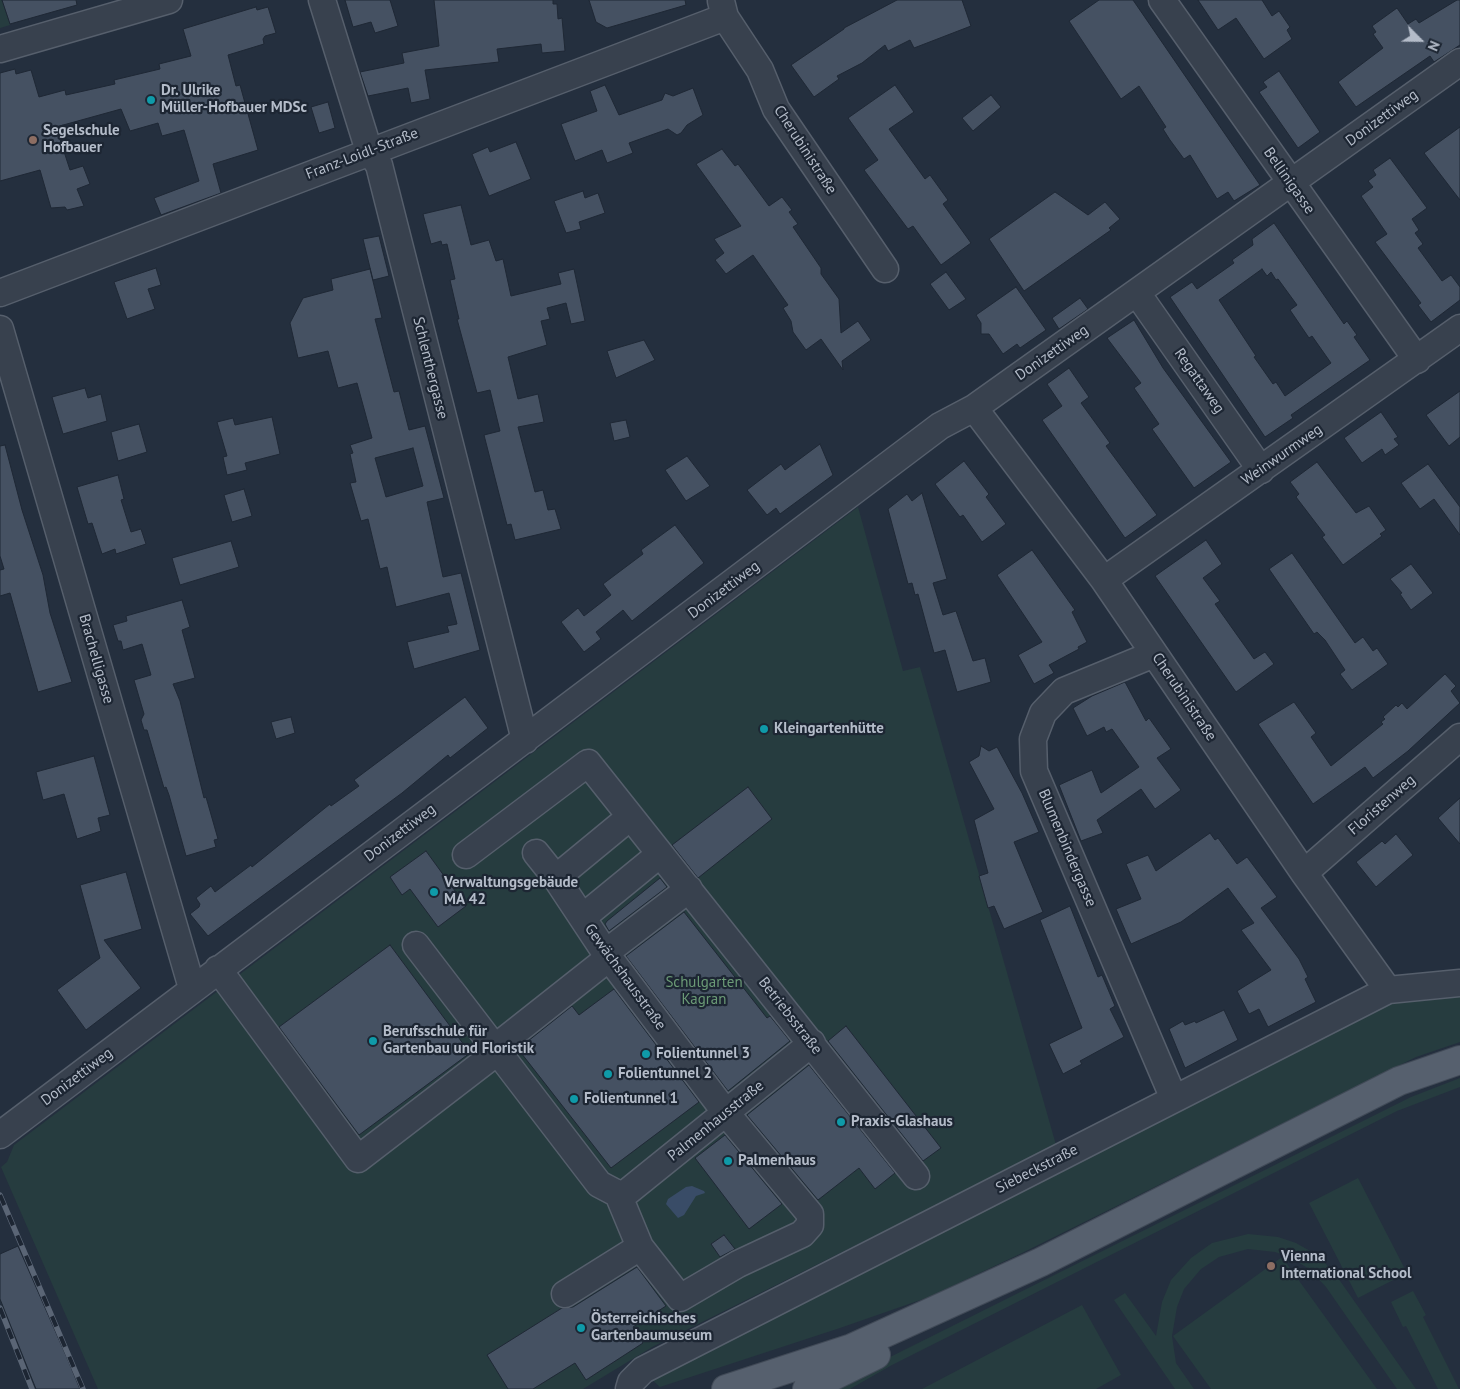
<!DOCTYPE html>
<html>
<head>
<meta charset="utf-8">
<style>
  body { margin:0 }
  #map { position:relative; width:1460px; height:1389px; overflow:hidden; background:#242f3e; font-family:"PT Sans",sans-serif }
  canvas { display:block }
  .north { position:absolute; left:1395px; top:15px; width:50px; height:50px; -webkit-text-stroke:4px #1d2633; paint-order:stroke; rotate:113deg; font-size:14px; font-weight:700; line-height:20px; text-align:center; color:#b4bcc9 }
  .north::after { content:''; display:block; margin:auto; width:18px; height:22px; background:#b4bcc9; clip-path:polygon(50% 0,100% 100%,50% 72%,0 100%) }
</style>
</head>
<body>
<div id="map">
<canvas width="1460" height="1389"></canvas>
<div class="north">N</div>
</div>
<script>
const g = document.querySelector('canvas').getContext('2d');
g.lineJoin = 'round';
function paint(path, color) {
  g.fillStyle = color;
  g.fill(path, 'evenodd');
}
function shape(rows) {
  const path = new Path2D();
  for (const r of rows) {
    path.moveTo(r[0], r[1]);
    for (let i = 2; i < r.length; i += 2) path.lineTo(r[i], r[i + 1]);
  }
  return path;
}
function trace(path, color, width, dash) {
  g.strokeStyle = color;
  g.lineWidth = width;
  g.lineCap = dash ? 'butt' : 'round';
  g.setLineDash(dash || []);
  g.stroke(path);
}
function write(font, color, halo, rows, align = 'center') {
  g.font = font + ' "PT Sans",sans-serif';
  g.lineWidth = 4.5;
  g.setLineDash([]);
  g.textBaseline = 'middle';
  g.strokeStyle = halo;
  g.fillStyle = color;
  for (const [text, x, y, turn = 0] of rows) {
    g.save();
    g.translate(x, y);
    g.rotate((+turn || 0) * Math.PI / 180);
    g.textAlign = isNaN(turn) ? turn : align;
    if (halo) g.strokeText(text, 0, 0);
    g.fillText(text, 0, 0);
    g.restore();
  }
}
paint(shape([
  [0,0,2,0,10,25,0,28],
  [858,507,903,671,920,667,1056,1145,654,1346,583,1389,98,1389,1,1167,7,1162,14,1145],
  [1460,991,1460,1042,1416,1057,1022,1253,929,1297,840,1328,660,1387,649,1377,1393,1002],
  [1460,1078,1460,1087,1397,1111,892,1365,850,1389,826,1389,1411,1097],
  [1358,1178,1407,1273,1358,1298,1309,1203],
  [1248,1234,1278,1237,1296,1243,1319,1256,1338,1278,1416,1389,1397,1389,1326,1287,1309,1269,1290,1257,1275,1252,1248,1249,1219,1257,1201,1269,1184,1289,1177,1307,1172,1336,1176,1363,1194,1389,1175,1389,1114,1300,1125,1293,1156,1336,1162,1302,1171,1280,1191,1258,1212,1243],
  [1282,1257,1377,1389,1211,1389,1173,1336],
  [1413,1291,1426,1315,1423,1317,1459,1389,1438,1389,1406,1326,1403,1327,1391,1302],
  [1082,1305,1121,1375,1096,1389,922,1389]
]), '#263c3f');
paint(shape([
  [692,1186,704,1191,705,1193,696,1196,684,1215,678,1218,666,1204,668,1199,686,1187]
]), '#394c67');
const building = shape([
  [2,0,76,0,77,5,10,24,2,0],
  [345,0,390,0,398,26,375,33,371,22,353,27,345,0],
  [434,0,553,0,553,4,557,4,558,19,562,18,565,51,542,53,541,44,497,49,499,62,425,70,430,99,411,103,408,88,368,96,360,72,404,63,402,53,439,46,434,0],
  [589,0,685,0,686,5,607,28,596,22,589,0],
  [897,0,962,0,971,26,914,48,910,40,888,51,885,45,862,63,837,76,839,79,814,97,791,65,844,29,844,28,897,0],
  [1099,0,1133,0,1260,185,1234,201,1228,192,1217,199,1190,155,1184,159,1170,140,1163,129,1166,127,1139,86,1121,99,1069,21,1099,0],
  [1198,0,1262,0,1272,16,1279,11,1290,27,1287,30,1292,39,1264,59,1236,18,1218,30,1198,0],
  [1457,0,1460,0,1460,45,1434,62,1430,56,1356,107,1338,82,1383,48,1373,34,1376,32,1372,26,1397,8,1408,24,1416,19,1419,23,1457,0],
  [256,7,257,10,268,7,276,33,265,36,263,39,264,44,228,55,236,86,240,85,258,150,213,164,221,193,161,215,154,198,199,181,184,130,162,136,158,123,130,131,121,109,56,127,70,170,83,166,90,184,77,189,84,206,67,210,65,207,51,208,40,170,0,181,0,73,15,69,16,74,31,70,39,97,65,90,66,95,115,84,114,80,160,69,159,64,191,56,183,29,256,7],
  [1279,71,1320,132,1298,148,1259,92,1267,87,1263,82,1279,71],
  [605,85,619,115,662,100,665,93,673,96,693,88,703,115,687,125,681,133,677,135,668,129,629,143,633,153,607,163,602,150,575,161,561,124,597,111,590,91,605,85],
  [895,85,914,112,889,129,925,179,930,175,948,200,943,204,971,243,941,265,913,226,908,229,864,170,878,160,848,118,895,85],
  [991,95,1001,107,973,131,962,118,991,95],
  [328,102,335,128,319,133,311,107,328,102],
  [1460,127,1460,200,1424,153,1460,127],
  [516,142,531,179,489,196,472,154,488,147,490,152,516,142],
  [722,149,735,166,738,164,769,206,782,197,792,210,789,212,798,224,793,227,821,268,821,274,839,299,841,333,858,321,871,340,842,361,843,370,821,339,806,350,793,332,791,321,783,308,788,305,753,255,726,274,715,260,724,253,714,239,741,226,696,164,722,149],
  [1390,158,1427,208,1412,219,1419,230,1415,233,1423,244,1418,248,1442,281,1451,275,1460,287,1460,300,1431,322,1418,305,1421,303,1375,242,1387,234,1361,196,1373,187,1368,181,1376,175,1373,170,1390,158],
  [583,191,585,198,598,193,605,213,579,222,581,229,566,233,554,201,583,191],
  [1055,192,1088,215,1105,202,1120,219,1109,228,1111,230,1024,291,989,239,1055,192],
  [461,205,471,245,489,240,496,261,503,259,511,296,561,284,558,273,574,269,585,321,571,324,566,303,547,308,550,319,541,321,547,345,508,357,518,399,538,394,544,422,518,427,535,492,543,490,548,510,555,509,561,529,515,540,511,524,507,525,484,435,500,431,490,390,477,393,457,319,459,319,450,280,455,279,447,244,442,245,441,241,431,244,423,214,461,205],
  [1274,223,1344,324,1347,321,1357,335,1354,337,1370,360,1291,415,1293,418,1265,437,1170,297,1192,282,1197,289,1234,263,1232,260,1253,245,1252,239,1274,223],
  [1262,269,1267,276,1271,272,1276,280,1278,279,1297,305,1290,310,1309,338,1312,336,1331,363,1285,396,1276,382,1273,384,1254,357,1256,356,1219,300,1262,269],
  [379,236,389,276,373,280,363,239,379,236],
  [156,268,161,285,148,289,155,309,127,319,114,282,156,268],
  [370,269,382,318,375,319,394,392,399,391,409,430,425,426,444,498,427,502,443,577,461,573,480,650,414,669,407,642,449,632,447,626,457,624,449,593,396,607,387,567,380,569,368,519,361,521,350,483,356,482,350,454,353,453,350,445,372,438,357,383,338,388,328,351,298,358,290,323,303,298,333,290,331,279,370,269],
  [413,448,423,486,386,497,375,458,413,448],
  [946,272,966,299,949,310,930,284,946,272],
  [1016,287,1046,330,1020,348,1017,344,1003,354,989,334,981,334,981,323,976,315,1016,287],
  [1080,298,1088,309,1059,329,1052,318,1080,298],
  [1134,320,1163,368,1231,462,1194,488,1152,429,1159,424,1134,388,1141,383,1107,338,1134,320],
  [644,340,655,360,616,378,607,351,644,340],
  [1069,368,1089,397,1081,403,1110,443,1106,446,1157,515,1125,538,1042,420,1062,406,1047,384,1069,368],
  [85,388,88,398,101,394,107,421,63,434,52,397,85,388],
  [1460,391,1460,437,1449,446,1426,415,1460,391],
  [1381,412,1398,437,1394,439,1399,445,1385,455,1382,449,1362,463,1344,438,1381,412],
  [272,417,280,454,245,463,247,470,227,475,223,457,227,456,217,422,233,418,235,425,272,417],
  [626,420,630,437,614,441,610,423,626,420],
  [139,424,147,452,118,461,111,432,139,424],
  [820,444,833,475,780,514,776,508,767,515,747,490,781,464,785,470,820,444],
  [5,445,22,510,43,575,50,613,72,682,38,692,10,593,0,596,0,570,4,569,0,556,0,446,5,445],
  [687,456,710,486,686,501,665,470,687,456],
  [964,461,989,494,986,497,1006,524,982,542,963,515,960,517,935,484,964,461],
  [1317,462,1356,513,1369,506,1386,530,1380,534,1382,536,1343,565,1322,537,1325,535,1296,497,1299,494,1290,482,1317,462],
  [1428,464,1460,507,1460,535,1434,499,1420,509,1401,483,1428,464],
  [118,475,124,499,121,500,131,532,141,529,146,544,116,554,115,549,102,554,92,523,88,524,77,487,118,475],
  [244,489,252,516,232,522,224,495,244,489],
  [922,493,947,579,933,583,943,615,956,611,973,661,985,658,991,682,957,692,945,650,934,653,918,594,915,595,912,583,908,584,888,509,907,494,912,501,922,493],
  [675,525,704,563,632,621,623,610,596,632,601,639,584,652,561,622,578,608,584,616,611,595,603,584,643,554,641,550,675,525],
  [1206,540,1222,564,1203,578,1220,601,1215,604,1254,659,1265,652,1274,664,1236,692,1155,576,1206,540],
  [231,541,239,567,180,585,172,558,231,541],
  [1032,550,1075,610,1072,612,1087,642,1078,647,1079,649,1049,665,1054,673,1034,684,1018,655,1042,642,997,575,1032,550],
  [1292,553,1355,643,1363,637,1373,651,1377,648,1388,664,1352,690,1340,674,1345,670,1325,640,1317,632,1314,634,1269,569,1292,553],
  [1411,564,1433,593,1411,610,1400,594,1402,593,1390,579,1411,564],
  [182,600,190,627,182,630,195,678,173,684,180,701,204,798,206,797,218,839,214,840,216,847,186,856,169,795,166,787,164,788,147,730,144,730,141,720,144,714,134,680,151,675,142,644,123,650,121,641,118,641,113,625,127,621,126,616,182,600],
  [1445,674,1456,686,1451,691,1460,703,1408,751,1373,778,1365,767,1313,804,1258,724,1294,702,1316,733,1311,737,1331,766,1383,724,1381,722,1385,719,1383,717,1396,705,1398,707,1402,703,1407,709,1445,674],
  [1125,682,1146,721,1149,718,1171,749,1157,758,1181,790,1155,809,1141,789,1097,820,1103,833,1081,841,1059,785,1092,770,1101,793,1139,767,1112,729,1106,732,1104,727,1087,736,1073,708,1092,696,1125,682],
  [465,697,488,728,450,758,448,755,402,793,208,936,190,914,199,907,200,904,196,898,211,886,215,892,251,865,252,867,330,804,331,806,359,786,354,780,465,697],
  [291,717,295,733,276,739,271,722,291,717],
  [981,746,989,751,997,747,1022,793,1039,832,1014,842,1043,912,1004,929,994,906,988,908,979,876,988,873,974,820,994,809,969,762,979,756,981,746],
  [94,756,110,815,98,818,101,831,77,839,64,794,43,800,36,772,94,756],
  [748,787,772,819,698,878,672,845,748,787],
  [1460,798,1460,844,1438,818,1460,798],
  [1210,833,1215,840,1218,838,1237,864,1247,857,1277,897,1261,908,1299,959,1308,977,1305,979,1316,1002,1268,1027,1259,1009,1249,1014,1237,991,1271,970,1241,930,1254,923,1228,888,1181,922,1131,944,1116,909,1141,899,1126,864,1148,855,1156,871,1210,833],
  [1396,834,1413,855,1376,887,1356,862,1382,841,1385,844,1396,834],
  [426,851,466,906,438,927,410,889,402,895,390,877,426,851],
  [126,872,142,929,104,940,141,988,86,1030,57,990,100,958,80,885,126,872],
  [660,878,667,887,609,931,605,924,607,921,660,878],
  [1070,906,1098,977,1102,975,1115,1006,1110,1009,1124,1037,1080,1061,1082,1064,1063,1074,1049,1044,1082,1028,1040,920,1070,906],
  [684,912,767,1018,770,1016,790,1041,728,1091,626,956,684,912],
  [390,945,470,1053,359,1135,279,1027,390,945],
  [614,989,699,1102,611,1168,518,1049,572,1006,579,1015,614,989],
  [1224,1010,1238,1040,1185,1068,1169,1029,1183,1021,1185,1025,1195,1021,1196,1023,1224,1010],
  [846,1026,941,1148,923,1161,828,1041,846,1026],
  [809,1065,895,1173,875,1189,859,1168,818,1200,747,1115,809,1065],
  [725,1135,782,1204,749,1229,695,1158,725,1135],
  [724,1235,735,1249,720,1257,711,1244,724,1235],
  [18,1246,68,1360,80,1389,36,1389,0,1299,0,1254,18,1246],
  [637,1267,666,1306,633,1327,643,1343,586,1380,575,1363,533,1389,508,1389,487,1355,562,1308,573,1307,637,1267]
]);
paint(building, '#455162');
trace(building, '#1f2835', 1);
const minor = shape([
  [322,0,369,151,379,165,525,740],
  [1162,0,1417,360],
  [721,1,725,17,760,70,776,109,885,269],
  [0,49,169,0],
  [0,293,725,17],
  [1137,293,1261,470],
  [0,329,192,988],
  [974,408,1104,580,1304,873,1388,990],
  [1104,580,1460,328],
  [1154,654,1064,691,1043,713,1033,739,1034,771,1174,1099],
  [536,853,556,878,607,955,726,1113,810,1214,810,1225,802,1234,738,1264,680,1298,640,1247,618,1194],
  [466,855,588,763,916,1176],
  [1304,873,1460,737],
  [556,878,630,817],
  [583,917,660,854],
  [416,945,599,1184,618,1194,626,1193,812,1043],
  [218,969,358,1159,488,1059,496,1047,601,964,613,947,689,889],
  [0,1135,940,426,974,408,1460,62],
  [565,1294,640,1247],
  [629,1389,631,1382,643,1370,1388,990,1460,983]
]);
const major = shape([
  [726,1389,852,1348,1041,1262,1399,1081,1460,1060],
  [807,1389,876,1355]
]);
trace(minor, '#565f6c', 29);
trace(major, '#414a57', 30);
trace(minor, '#38414e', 26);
trace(major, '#56606e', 28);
const rail = shape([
  [0,1195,83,1389],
  [0,1308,32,1389]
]);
trace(rail, '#5a6575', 5.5);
trace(rail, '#1d2633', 4, [11]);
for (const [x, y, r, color] of [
  [151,100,5,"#0f9aa8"],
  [33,140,5,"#8d6e63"],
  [764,729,5,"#0f9aa8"],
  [434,892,5,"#0f9aa8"],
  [373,1041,5,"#0f9aa8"],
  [646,1054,5,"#0f9aa8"],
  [608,1074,5,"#0f9aa8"],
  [574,1099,5,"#0f9aa8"],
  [841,1122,5,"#0f9aa8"],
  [728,1161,5,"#0f9aa8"],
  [1271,1266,5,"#8d6e63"],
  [581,1328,5,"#0f9aa8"]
]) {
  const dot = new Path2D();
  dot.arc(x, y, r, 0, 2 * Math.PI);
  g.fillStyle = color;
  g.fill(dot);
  trace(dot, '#1d2633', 2);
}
write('bold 15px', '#b4bcc9', '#1d2633', [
  ["Dr. Ulrike",161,91],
  ["Müller-Hofbauer MDSc",161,108],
  ["Segelschule",43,131],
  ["Hofbauer",43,148],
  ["Kleingartenhütte",774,729],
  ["Verwaltungsgebäude",444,883],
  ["MA 42",444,900],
  ["Berufsschule für",383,1032],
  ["Gartenbau und Floristik",383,1049],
  ["Folientunnel 3",656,1054],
  ["Folientunnel 2",618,1074],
  ["Folientunnel 1",584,1099],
  ["Praxis-Glashaus",851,1122],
  ["Palmenhaus",738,1161],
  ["Vienna",1281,1257],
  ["International School",1281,1274],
  ["Österreichisches",591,1319],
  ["Gartenbaumuseum",591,1336]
], 'left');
write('15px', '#b4bcc9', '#1d2633', [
  ["Donizettiweg",1382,118,-36],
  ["Cherubinistraße",805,150,57],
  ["Franz-Loidl-Straße",362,154,-21],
  ["Bellinigasse",1289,181,55],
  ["Donizettiweg",1052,353,-35],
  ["Schlenthergasse",430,368,76],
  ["Regattaweg",1199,381,55],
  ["Weinwurmweg",1282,455,-35],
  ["Donizettiweg",724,590,-37],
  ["Brachelligasse",96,659,74],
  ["Cherubinistraße",1184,697,56],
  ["Floristenweg",1382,805,-41],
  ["Donizettiweg",400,833,-37],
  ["Blumenbindergasse",1067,848,67],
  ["Gewächshausstraße",625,977,54],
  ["Betriebsstraße",790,1016,52],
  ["Donizettiweg",77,1077,-37],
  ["Palmenhausstraße",716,1121,-39],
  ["Siebeckstraße",1037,1169,-27]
]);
write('15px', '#6b9a76', '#1d2633', [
  ["Schulgarten",704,983],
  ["Kagran",704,1000]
]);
</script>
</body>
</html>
